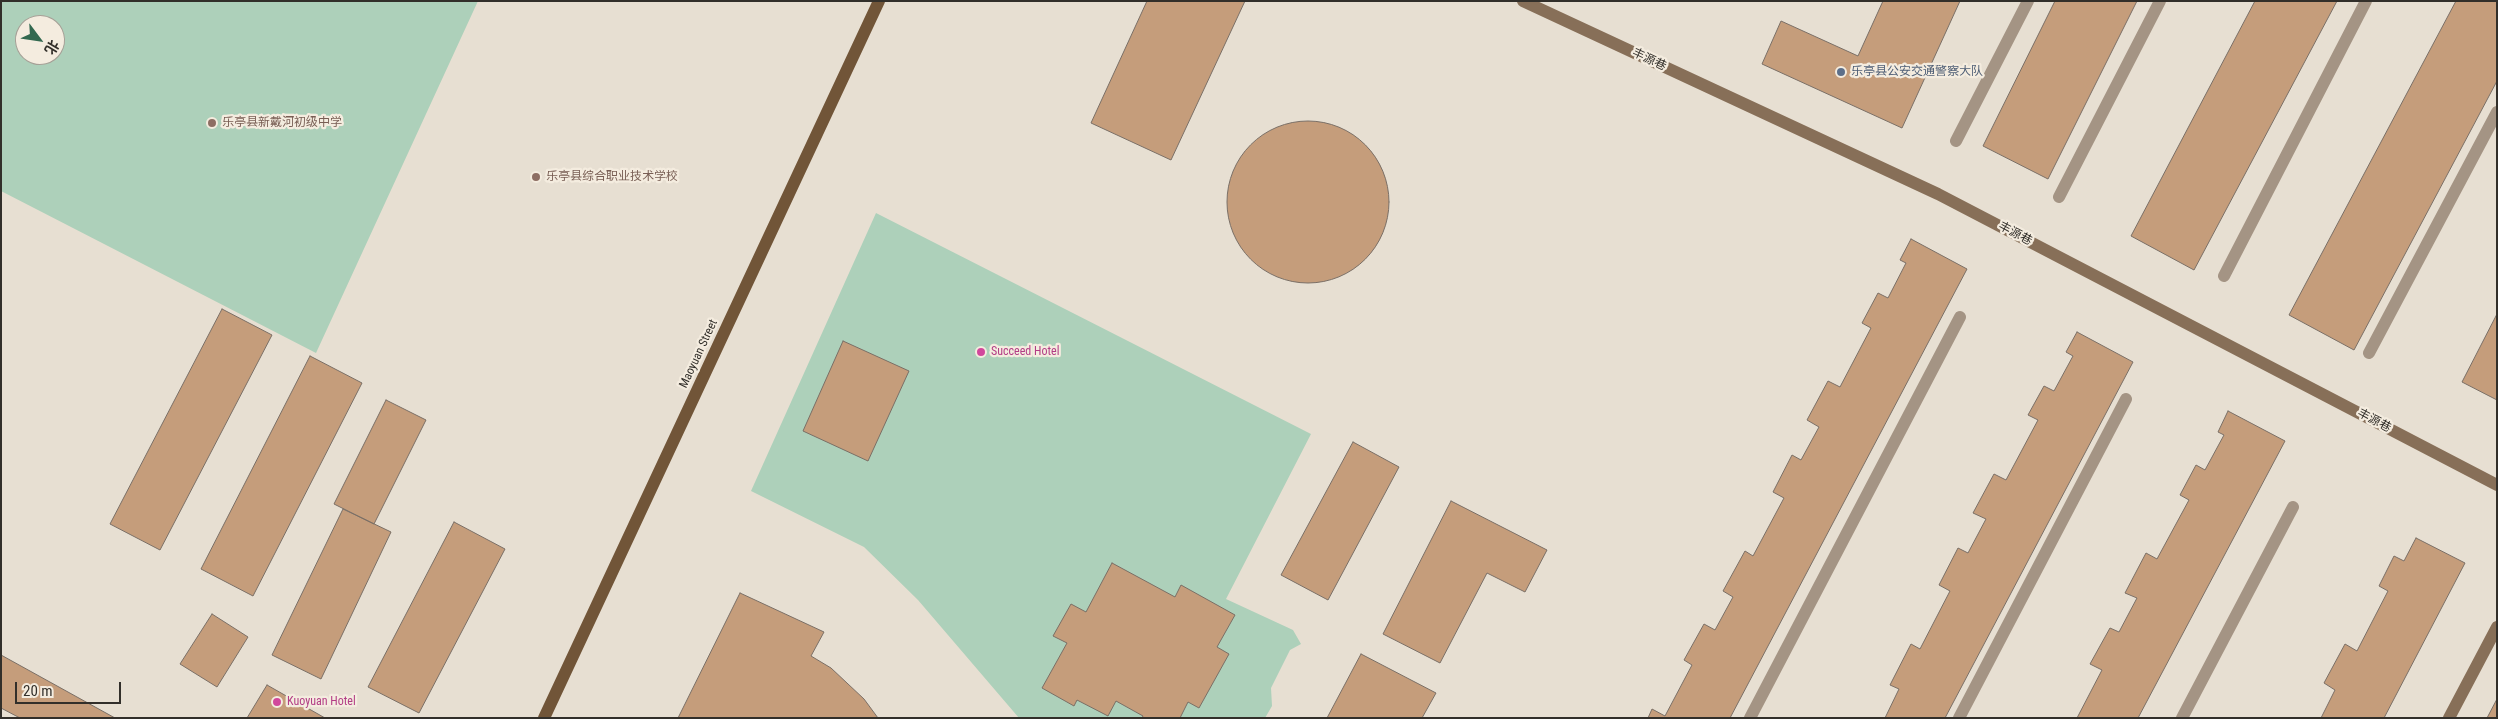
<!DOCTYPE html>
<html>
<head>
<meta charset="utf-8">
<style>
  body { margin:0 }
  #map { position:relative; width:2498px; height:719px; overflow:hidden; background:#e7dfd2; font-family:"Roboto Condensed","Noto Sans SC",sans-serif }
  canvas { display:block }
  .frame { position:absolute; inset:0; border:2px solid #322f2a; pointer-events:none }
  .north { position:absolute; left:15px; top:15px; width:50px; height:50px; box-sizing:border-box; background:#f4ecdf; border:1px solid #a6a097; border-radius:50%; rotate:121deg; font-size:14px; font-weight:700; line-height:20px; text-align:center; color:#322f2a }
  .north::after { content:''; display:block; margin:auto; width:18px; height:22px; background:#32684f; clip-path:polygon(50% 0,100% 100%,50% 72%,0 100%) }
  .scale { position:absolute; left:15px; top:682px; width:106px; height:22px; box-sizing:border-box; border:2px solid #322f2a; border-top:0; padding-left:6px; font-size:15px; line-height:18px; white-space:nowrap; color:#322f2a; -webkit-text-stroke:4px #f4ecdf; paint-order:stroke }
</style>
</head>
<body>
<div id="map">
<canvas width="2498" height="719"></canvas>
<div class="frame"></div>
<div class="north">北</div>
<div class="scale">20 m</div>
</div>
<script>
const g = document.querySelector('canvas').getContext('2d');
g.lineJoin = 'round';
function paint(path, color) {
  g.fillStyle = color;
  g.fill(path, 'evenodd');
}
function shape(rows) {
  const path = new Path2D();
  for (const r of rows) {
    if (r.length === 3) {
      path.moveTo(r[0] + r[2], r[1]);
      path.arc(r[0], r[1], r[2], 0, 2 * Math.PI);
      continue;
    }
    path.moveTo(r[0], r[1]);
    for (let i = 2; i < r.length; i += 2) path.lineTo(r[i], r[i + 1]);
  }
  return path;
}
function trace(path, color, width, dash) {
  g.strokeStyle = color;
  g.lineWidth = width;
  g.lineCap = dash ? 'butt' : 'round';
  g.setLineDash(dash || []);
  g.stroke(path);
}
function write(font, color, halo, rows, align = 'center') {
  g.font = font + ' "Roboto Condensed","Noto Sans SC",sans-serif';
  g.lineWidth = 4.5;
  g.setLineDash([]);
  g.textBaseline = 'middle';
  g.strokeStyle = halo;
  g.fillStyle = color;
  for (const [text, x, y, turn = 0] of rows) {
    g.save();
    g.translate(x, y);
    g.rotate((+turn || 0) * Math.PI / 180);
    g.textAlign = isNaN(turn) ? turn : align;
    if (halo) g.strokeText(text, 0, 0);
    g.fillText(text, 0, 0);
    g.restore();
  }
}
paint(shape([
  [1,1,478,1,316,353,1,191],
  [25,25,55,25,55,55,25,55],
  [876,213,1311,434,1226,599,1293,630,1301,644,1290,650,1271,688,1272,706,1265,718,1019,718,918,600,864,547,751,491]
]), '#add0ba');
const building = shape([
  [1147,1,1245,1,1171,160,1091,123,1147,1],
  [1883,1,1960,1,1902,128,1762,64,1781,21,1858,56,1883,1],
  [2055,1,2137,1,2048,179,1983,146,2055,1],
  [2255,1,2337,1,2194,270,2131,236,2255,1],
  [2456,1,2497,1,2497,81,2354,350,2289,315,2456,1],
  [1308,202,81],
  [1911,239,1967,269,1730,718,1648,718,1652,709,1665,716,1692,665,1684,660,1704,624,1715,630,1733,597,1723,591,1745,551,1753,556,1784,498,1773,492,1792,455,1801,460,1819,427,1807,420,1828,381,1840,387,1871,328,1862,323,1878,293,1888,298,1906,263,1900,260,1911,239],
  [222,309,272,335,160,550,110,524,222,309],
  [2497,314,2497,400,2462,382,2497,314],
  [2077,332,2133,362,1945,718,1885,718,1899,689,1890,685,1911,644,1920,649,1950,591,1939,585,1958,548,1968,553,1986,519,1973,513,1994,474,2006,480,2038,420,2028,415,2044,386,2054,391,2073,356,2066,352,2077,332],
  [843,341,909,371,868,461,803,431,843,341],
  [310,356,362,383,253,596,201,569,310,356],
  [386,400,426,420,374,524,334,504,386,400],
  [2228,411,2285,441,2138,718,2077,718,2102,670,2090,664,2110,628,2119,632,2137,598,2125,593,2146,553,2157,559,2189,500,2180,495,2196,465,2205,470,2224,435,2218,432,2228,411],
  [1353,442,1399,467,1328,600,1281,575,1353,442],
  [1451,501,1547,550,1525,592,1487,573,1440,663,1383,634,1451,501],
  [343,509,391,532,321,679,272,655,343,509],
  [454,522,505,549,419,713,368,687,454,522],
  [2416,538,2465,563,2384,718,2321,718,2335,690,2324,683,2345,644,2357,651,2388,591,2379,586,2394,556,2404,561,2416,538],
  [1112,563,1175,597,1181,585,1235,615,1217,647,1229,654,1199,708,1188,702,1180,718,1142,718,1143,716,1116,701,1108,716,1077,700,1074,706,1042,688,1067,643,1053,636,1071,604,1086,612,1112,563],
  [740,593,824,632,811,656,831,668,864,699,878,718,678,718,740,593],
  [212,614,248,637,217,687,180,664,212,614],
  [1361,654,1436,693,1422,718,1327,718,1361,654],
  [1,655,115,718,20,718,1,708,1,655],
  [267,685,325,718,247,718,267,685],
  [2497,699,2497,718,2487,718,2497,699]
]);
paint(building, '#c59d7b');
trace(building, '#7a6f66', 1);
trace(shape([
  [1956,141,2028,1],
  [2059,197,2160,1],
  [2224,276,2366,1],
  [2369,353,2497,112],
  [1750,718,1960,317],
  [1959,718,2126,399],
  [2182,718,2293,507]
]), '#a49484', 12);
trace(shape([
  [1523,1,1938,194,2497,485],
  [2449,718,2497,627]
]), '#876f58', 12);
trace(shape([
  [544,718,879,1]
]), '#715538', 12);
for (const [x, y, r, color] of [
  [1841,72,5,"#5c6f8a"],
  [212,123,5,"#8d6e63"],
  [536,177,5,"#8d6e63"],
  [981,352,5,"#d1479c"],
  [277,702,5,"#d1479c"]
]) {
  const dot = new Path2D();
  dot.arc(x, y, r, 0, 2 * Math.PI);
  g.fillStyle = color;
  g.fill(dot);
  trace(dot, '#f4ecdf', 2);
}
write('12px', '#322f2a', '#f4ecdf', [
  ["丰源巷",1649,60,25],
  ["丰源巷",2015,234,28],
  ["Maoyuan Street",699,354,-65],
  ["丰源巷",2374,421,28]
]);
write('12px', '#4e5e75', '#f4ecdf', [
  ["乐亭县公安交通警察大队",1851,72]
], 'left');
write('12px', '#785e54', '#f4ecdf', [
  ["乐亭县新戴河初级中学",222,123],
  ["乐亭县综合职业技术学校",546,177]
], 'left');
write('12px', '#b23c85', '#f4ecdf', [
  ["Succeed Hotel",991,352],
  ["Kuoyuan Hotel",287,702]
], 'left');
</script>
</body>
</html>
